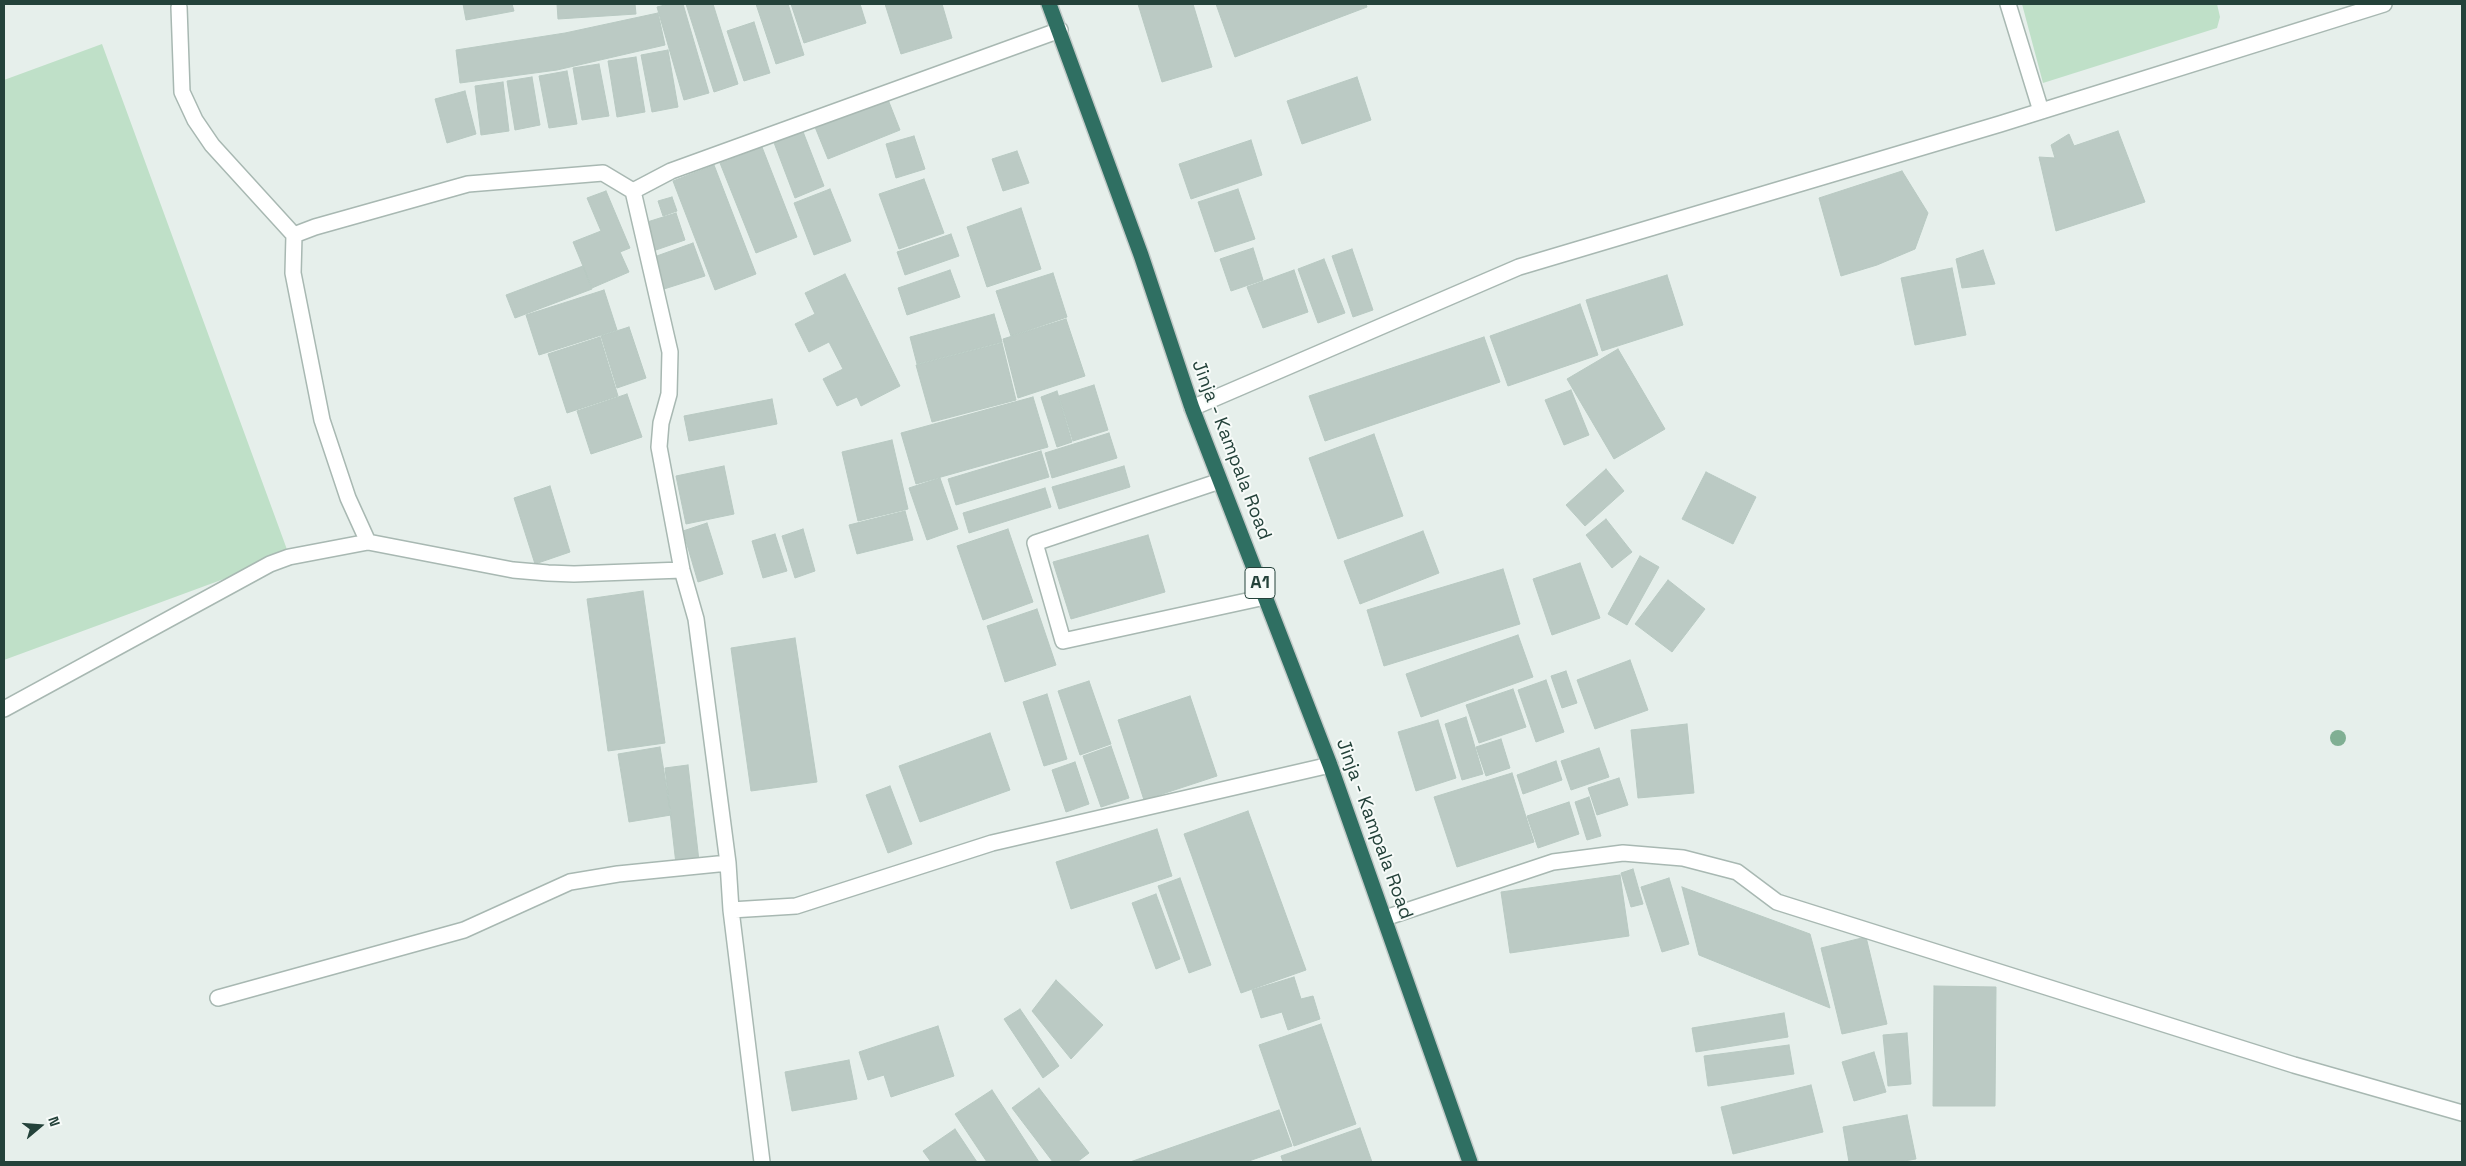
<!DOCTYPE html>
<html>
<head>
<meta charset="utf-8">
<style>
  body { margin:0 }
  #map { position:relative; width:2466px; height:1166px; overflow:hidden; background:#e6efeb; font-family:"Space Grotesk",sans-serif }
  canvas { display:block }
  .frame { position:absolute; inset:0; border:5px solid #24423a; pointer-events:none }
  .north { position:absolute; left:15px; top:1101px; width:50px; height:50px; -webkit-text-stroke:4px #f7fbf9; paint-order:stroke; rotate:72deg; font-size:14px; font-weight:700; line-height:20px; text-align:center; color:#24423a }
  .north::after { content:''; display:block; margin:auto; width:18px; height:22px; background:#24423a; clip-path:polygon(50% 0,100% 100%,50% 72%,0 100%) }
</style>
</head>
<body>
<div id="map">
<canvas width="2466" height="1166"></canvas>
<div class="frame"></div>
<div class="north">N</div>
</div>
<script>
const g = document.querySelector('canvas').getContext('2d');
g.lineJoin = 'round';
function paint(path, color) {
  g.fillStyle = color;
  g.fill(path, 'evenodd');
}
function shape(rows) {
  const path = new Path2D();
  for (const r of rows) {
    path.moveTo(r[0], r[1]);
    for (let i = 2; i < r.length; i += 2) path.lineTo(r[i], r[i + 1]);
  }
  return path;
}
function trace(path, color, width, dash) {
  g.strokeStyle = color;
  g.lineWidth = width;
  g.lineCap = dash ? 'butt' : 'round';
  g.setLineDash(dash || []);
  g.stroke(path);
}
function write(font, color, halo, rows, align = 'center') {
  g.font = font + ' "Space Grotesk",sans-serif';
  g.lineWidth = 4;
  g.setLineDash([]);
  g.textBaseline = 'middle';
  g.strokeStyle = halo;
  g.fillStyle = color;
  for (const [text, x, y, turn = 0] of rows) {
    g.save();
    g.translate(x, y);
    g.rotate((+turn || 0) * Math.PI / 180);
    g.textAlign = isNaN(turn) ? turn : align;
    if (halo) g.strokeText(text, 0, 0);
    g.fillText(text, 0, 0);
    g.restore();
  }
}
paint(shape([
  [2022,4,2217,4,2220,17,2217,28,2043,83],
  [102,44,289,555,4,660,4,80]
]), '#bfe0c8');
const building = shape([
  [463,4,512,4,514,11,466,20,463,4],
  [557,4,635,4,636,14,558,19,557,4],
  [669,4,683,4,709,93,684,100,657,7,669,4],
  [686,4,713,4,738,84,714,92,686,4],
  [756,4,788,4,804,55,776,64,756,4],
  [791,4,860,4,866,23,804,43,791,4],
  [885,4,942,4,952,38,901,54,885,4],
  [1138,4,1193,4,1212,67,1162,82,1138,4],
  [1216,4,1366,4,1367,7,1235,57,1216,4],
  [658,13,665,45,557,70,460,83,456,50,565,33,658,13],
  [754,22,770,73,744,81,727,31,754,22],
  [668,50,678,107,652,112,641,55,668,50],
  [636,57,645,112,617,117,608,61,636,57],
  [599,64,609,116,582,120,573,68,599,64],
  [567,71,577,124,549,128,539,76,567,71],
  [532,77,540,125,515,130,507,81,532,77],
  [1357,77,1371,120,1302,144,1287,101,1357,77],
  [503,82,509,131,481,135,475,86,503,82],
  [465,91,476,134,447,143,435,99,465,91],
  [887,97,900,130,828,159,815,127,887,97],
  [802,129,824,186,795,198,773,140,802,129],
  [2118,131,2145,202,2056,231,2039,157,2055,158,2051,145,2069,134,2074,146,2118,131],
  [914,136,925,169,896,178,886,144,914,136],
  [1251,140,1262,175,1191,199,1179,164,1251,140],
  [762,147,797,237,756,253,720,163,762,147],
  [1017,151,1029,183,1003,191,992,159,1017,151],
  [714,165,756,274,715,290,673,181,714,165],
  [1902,171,1928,213,1915,249,1877,265,1841,276,1819,198,1902,171],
  [924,179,944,233,899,249,879,194,924,179],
  [830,189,851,241,814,255,794,203,830,189],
  [1238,189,1255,239,1215,252,1198,202,1238,189],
  [606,191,630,248,620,252,629,272,592,288,573,242,601,231,587,198,606,191],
  [672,197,677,211,663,216,658,201,672,197],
  [1021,208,1041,269,987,287,967,227,1021,208],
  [676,213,685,240,653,251,644,223,676,213],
  [951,234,959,256,905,275,897,252,951,234],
  [693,243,705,276,664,289,654,257,693,243],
  [1253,248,1263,280,1231,291,1220,259,1253,248],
  [1352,249,1373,310,1353,317,1332,256,1352,249],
  [1983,250,1995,284,1962,288,1956,259,1983,250],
  [1324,259,1345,313,1318,323,1298,269,1324,259],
  [583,266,592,289,515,318,506,295,583,266],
  [1952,268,1966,335,1915,345,1901,278,1952,268],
  [950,270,960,297,907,315,898,288,950,270],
  [1294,270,1308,312,1263,328,1247,287,1294,270],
  [1053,273,1067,317,1011,336,996,291,1053,273],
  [845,274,900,386,861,406,857,397,837,406,823,379,843,369,829,342,809,352,795,324,815,314,805,293,845,274],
  [1667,275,1683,325,1602,351,1586,300,1667,275],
  [604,290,617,330,539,355,526,315,604,290],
  [1580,304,1598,355,1508,386,1490,336,1580,304],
  [994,314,1002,342,917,364,910,337,994,314],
  [1066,319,1085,376,1018,398,1003,339,1066,319],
  [629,327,646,378,617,388,601,336,629,327],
  [600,337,618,396,567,413,548,354,600,337],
  [1484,337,1500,382,1325,441,1309,396,1484,337],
  [1002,343,1016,400,932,422,916,365,1002,343],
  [1618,349,1665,429,1614,459,1567,379,1618,349],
  [1094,385,1108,430,1073,441,1059,396,1094,385],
  [1571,390,1589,435,1564,445,1545,400,1571,390],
  [1057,391,1072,442,1057,447,1041,397,1057,391],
  [627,394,642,437,591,454,577,411,627,394],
  [1033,397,1048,447,916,484,901,433,1033,397],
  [772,399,777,424,689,441,684,416,772,399],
  [1109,433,1117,458,1052,478,1045,453,1109,433],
  [1374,434,1403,516,1338,539,1309,458,1374,434],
  [892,440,908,509,858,521,842,452,892,440],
  [1041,451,1049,477,956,505,948,479,1041,451],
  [724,466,734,514,686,524,676,476,724,466],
  [1124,466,1130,487,1059,509,1052,487,1124,466],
  [1606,469,1624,491,1585,526,1566,505,1606,469],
  [1706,472,1756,497,1733,544,1682,519,1706,472],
  [940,478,958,529,927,540,909,488,940,478],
  [550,486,570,552,535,564,514,498,550,486],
  [1045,488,1051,507,969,533,963,513,1045,488],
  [905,511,913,540,857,554,849,525,905,511],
  [1606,519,1632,552,1612,568,1586,535,1606,519],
  [707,523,723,574,698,582,683,531,707,523],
  [803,529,815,571,795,578,782,536,803,529],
  [1008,529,1033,602,983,620,957,546,1008,529],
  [1423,531,1439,573,1360,604,1344,561,1423,531],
  [775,534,787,571,763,578,752,541,775,534],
  [1148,535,1165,592,1071,619,1053,562,1148,535],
  [1640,556,1659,567,1627,625,1608,614,1640,556],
  [1580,563,1600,618,1552,635,1533,579,1580,563],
  [1503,569,1520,624,1384,666,1367,610,1503,569],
  [1668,580,1705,609,1672,652,1635,624,1668,580],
  [643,591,665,743,608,751,587,599,643,591],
  [1037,609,1056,665,1005,682,987,626,1037,609],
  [1518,635,1533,677,1421,717,1406,674,1518,635],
  [795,638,817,782,751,791,731,648,795,638],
  [1630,660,1648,710,1595,729,1577,680,1630,660],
  [1566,671,1577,703,1562,708,1551,676,1566,671],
  [1546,680,1564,732,1536,742,1518,690,1546,680],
  [1089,681,1111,744,1080,755,1058,691,1089,681],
  [1513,689,1526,727,1479,743,1466,705,1513,689],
  [1047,694,1067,759,1044,766,1023,702,1047,694],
  [1190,696,1217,776,1144,800,1118,720,1190,696],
  [1466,717,1483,774,1462,780,1445,724,1466,717],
  [1438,720,1456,778,1416,791,1398,732,1438,720],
  [1687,724,1694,793,1638,798,1631,730,1687,724],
  [990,733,1010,790,920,822,899,766,990,733],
  [1501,739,1510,768,1486,776,1476,747,1501,739],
  [1111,746,1129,798,1101,807,1083,756,1111,746],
  [660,747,671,815,629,822,618,754,660,747],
  [1599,748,1609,777,1571,790,1561,761,1599,748],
  [1556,761,1562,780,1523,794,1517,775,1556,761],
  [1075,762,1089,804,1066,812,1052,770,1075,762],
  [688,765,699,861,676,864,665,768,688,765],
  [1512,773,1534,842,1457,867,1434,797,1512,773],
  [1619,778,1628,805,1597,815,1588,788,1619,778],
  [890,786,912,844,888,853,866,795,890,786],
  [1589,797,1601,836,1587,840,1575,802,1589,797],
  [1569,802,1579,834,1538,848,1527,816,1569,802],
  [1248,811,1306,970,1241,993,1184,834,1248,811],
  [1157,829,1172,876,1071,909,1056,862,1157,829],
  [1633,869,1643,904,1631,907,1621,873,1633,869],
  [1620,875,1629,936,1510,953,1501,892,1620,875],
  [1180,878,1211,965,1189,973,1158,886,1180,878],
  [1669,878,1689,944,1662,952,1641,887,1669,878],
  [1682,887,1810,934,1830,1008,1699,955,1682,887],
  [1156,894,1180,959,1156,969,1132,903,1156,894],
  [1866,937,1887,1024,1842,1034,1821,948,1866,937],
  [1294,977,1301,999,1313,996,1320,1019,1288,1030,1282,1012,1261,1018,1252,990,1294,977],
  [1056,980,1103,1025,1071,1059,1032,1011,1056,980],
  [1934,986,1996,987,1995,1106,1933,1106,1934,986],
  [1020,1009,1059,1066,1043,1078,1004,1019,1020,1009],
  [1784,1013,1788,1037,1696,1052,1692,1028,1784,1013],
  [1321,1024,1356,1124,1294,1146,1259,1045,1321,1024],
  [938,1026,954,1076,891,1097,884,1075,868,1080,859,1052,938,1026],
  [1907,1033,1911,1084,1888,1086,1883,1035,1907,1033],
  [1789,1045,1794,1074,1708,1086,1704,1056,1789,1045],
  [1874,1052,1886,1092,1854,1101,1842,1062,1874,1052],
  [849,1060,857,1099,792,1111,785,1072,849,1060],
  [1811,1085,1823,1132,1733,1154,1721,1107,1811,1085],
  [1039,1088,1089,1153,1077,1162,1053,1162,1012,1108,1039,1088],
  [992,1090,1039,1162,987,1162,955,1114,992,1090],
  [1279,1110,1292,1146,1246,1162,1130,1162,1279,1110],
  [1907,1115,1916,1159,1898,1162,1849,1162,1843,1127,1907,1115],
  [1360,1128,1372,1162,1283,1162,1281,1156,1360,1128],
  [955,1129,977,1162,931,1162,923,1151,955,1129]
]);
paint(building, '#bbcac4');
trace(building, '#b8c9c2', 1);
const street = shape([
  [2008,4,2041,111],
  [179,7,182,92,195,120,212,145,294,235],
  [1192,408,1519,267,2000,124,2384,4],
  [1220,481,1035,543,1063,641,1265,597],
  [368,542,348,498,322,420,293,273,294,235,315,227,468,184,603,173,633,191],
  [4,709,270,564,289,557,368,542,513,570,548,573,574,574,682,570],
  [731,910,796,906,992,843,1330,765],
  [1385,918,1553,862,1623,853,1683,858,1737,872,1777,902,2294,1065,2462,1113],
  [218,998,464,930,570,882,618,874,728,863],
  [762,1162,731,910,728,863,696,619,682,570,659,447,661,423,669,394,670,352,633,191,671,171,1060,30]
]);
const highway = shape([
  [1049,4,1141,255,1192,408,1330,765,1470,1162]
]);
trace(street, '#a8b8b2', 18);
trace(highway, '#c2cac8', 18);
trace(street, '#fff', 15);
trace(highway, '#2f6f62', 15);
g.fillStyle = '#80af93';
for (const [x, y] of [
  [2338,738]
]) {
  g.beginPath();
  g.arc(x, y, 8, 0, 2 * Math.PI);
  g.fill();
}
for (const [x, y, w] of [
  [1260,583,30]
]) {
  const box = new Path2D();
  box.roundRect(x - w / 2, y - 15.5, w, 31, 4);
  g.fillStyle = '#f7fbf9';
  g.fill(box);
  trace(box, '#24423a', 1);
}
write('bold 18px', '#24423a', null, [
  ["A1",1260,583]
]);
write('19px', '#24423a', '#f7fbf9', [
  ["Jinja - Kampala Road",1231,450,69],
  ["Jinja - Kampala Road",1374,829,70]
]);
</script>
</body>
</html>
